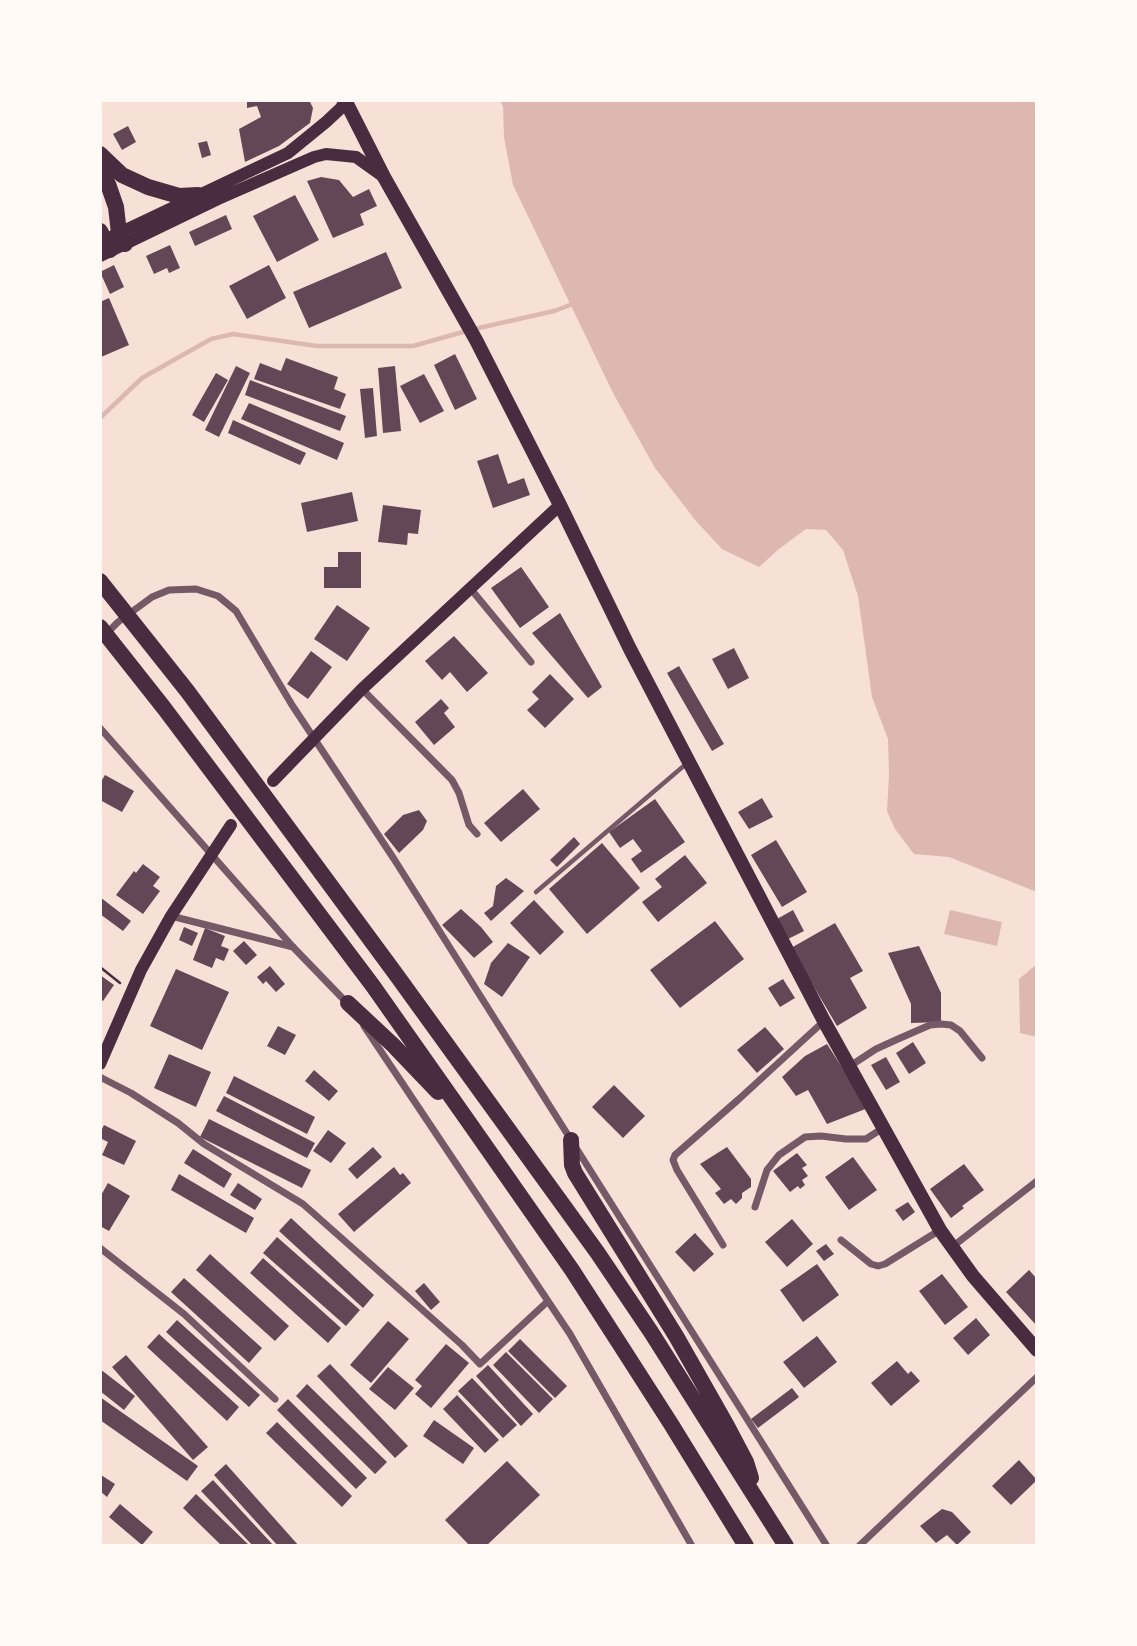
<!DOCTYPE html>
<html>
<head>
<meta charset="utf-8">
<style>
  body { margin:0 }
  #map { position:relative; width:1137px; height:1646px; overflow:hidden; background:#f7e1d7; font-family:Helvetica,sans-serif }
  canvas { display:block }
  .frame { position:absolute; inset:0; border:102px solid #fffaf5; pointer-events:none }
</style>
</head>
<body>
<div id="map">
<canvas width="1137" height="1646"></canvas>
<div class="frame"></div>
</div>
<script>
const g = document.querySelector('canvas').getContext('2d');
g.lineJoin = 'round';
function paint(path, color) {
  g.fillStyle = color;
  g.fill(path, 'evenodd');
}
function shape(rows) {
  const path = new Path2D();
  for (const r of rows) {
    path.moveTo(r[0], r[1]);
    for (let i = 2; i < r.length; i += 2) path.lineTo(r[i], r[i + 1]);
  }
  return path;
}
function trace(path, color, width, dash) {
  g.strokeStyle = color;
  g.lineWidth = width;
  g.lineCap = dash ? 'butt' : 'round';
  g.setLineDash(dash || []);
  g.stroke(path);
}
paint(shape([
  [500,100,1037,100,1037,892,949,857,914,854,895,829,887,811,889,775,888,739,872,697,858,596,843,550,826,530,806,529,779,549,759,567,722,549,696,521,655,468,613,393,513,185,504,137,503,107],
  [950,910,1002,922,997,946,944,934],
  [1037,964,1037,1037,1020,1033,1019,979]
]), '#dcb8b0');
trace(shape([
  [100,418,142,378,211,339,233,334,317,346,413,346,470,330,554,311,570,305]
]), '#dcb8b0', 4.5);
paint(shape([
  [247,100,309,100,313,108,310,123,279,146,245,162,239,129,261,117,257,106,247,108],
  [128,126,136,142,122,150,113,134],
  [207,141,211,155,202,158,198,143],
  [321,177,339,180,353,197,369,189,377,206,360,214,364,225,333,238,307,181],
  [295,195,319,240,277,262,253,216],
  [226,215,232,229,195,246,189,232],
  [170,245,180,268,169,273,167,268,154,274,146,256],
  [386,252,402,288,309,328,293,292],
  [114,265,124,287,110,294,100,272],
  [269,265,286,298,247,319,229,286],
  [109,298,129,345,101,357,100,302],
  [455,354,477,399,455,410,434,365],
  [286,358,338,377,334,389,346,394,340,409,254,379,260,363,281,371],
  [236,366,250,373,219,437,205,430],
  [395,366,401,431,383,433,378,368],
  [216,373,228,380,204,422,192,415],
  [424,374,444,411,420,423,400,386],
  [250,380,346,416,340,431,245,395],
  [373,388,377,436,365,438,360,389],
  [249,403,344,443,337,460,241,419],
  [233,420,306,453,300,465,228,433],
  [498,454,508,484,524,478,530,495,493,508,477,461],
  [352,492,358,521,307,532,301,503],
  [383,505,421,510,418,534,408,533,407,545,378,542],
  [338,552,361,552,361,588,324,588,324,567,338,567],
  [521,567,549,607,520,628,491,588],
  [337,605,370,628,347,661,314,639],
  [560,613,602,687,588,698,532,633],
  [454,636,488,673,467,692,450,672,442,680,425,661],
  [734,648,749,678,728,689,712,659],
  [311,651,332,667,308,699,287,684],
  [679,666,724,744,712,751,667,673],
  [550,674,574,699,545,728,527,710,539,699,532,692],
  [441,699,449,708,444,713,455,727,434,745,415,722],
  [105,775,134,791,122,812,100,800,100,783],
  [523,789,540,809,501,842,484,823],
  [762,798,773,817,749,829,738,812],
  [655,799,685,842,641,873,631,859,642,851,633,839,620,848,609,832],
  [419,810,427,821,423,830,399,853,384,834,403,815],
  [574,837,580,844,557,867,550,860],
  [776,840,807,892,782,907,751,855],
  [602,843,640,888,587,934,549,889],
  [685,855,707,883,658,922,642,902,662,887,655,879],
  [143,864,160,877,153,886,160,891,143,914,116,895,134,871,136,873],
  [506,878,524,891,491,921,484,913,493,906,496,886],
  [100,897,131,921,123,931,100,914],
  [534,900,564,932,540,955,510,923],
  [461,909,481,927,493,942,474,958,442,925],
  [793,910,804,931,788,939,777,919],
  [715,921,744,959,680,1008,650,970],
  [835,923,863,971,850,978,867,1008,837,1026,791,948],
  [184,927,198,933,192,946,179,940],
  [205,928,225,936,221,946,229,949,224,961,216,958,212,968,193,960],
  [244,941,257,955,246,965,233,951],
  [508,943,530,957,502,997,484,984,491,963],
  [919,946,941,993,941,1022,911,1023,911,1004,888,953],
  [270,966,285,984,276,992,266,981,263,984,257,977],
  [176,969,229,992,202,1050,150,1026],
  [100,975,114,985,103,1001,100,999],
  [783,979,795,998,780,1007,768,988],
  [278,1026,296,1035,285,1055,267,1046],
  [765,1027,784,1049,757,1073,737,1050],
  [913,1042,926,1063,909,1074,896,1053],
  [827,1044,868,1108,827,1124,808,1090,796,1096,782,1077,805,1056],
  [169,1054,211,1072,196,1107,154,1088],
  [886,1057,900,1082,886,1090,871,1065],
  [314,1070,338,1091,329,1101,305,1081],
  [234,1076,315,1117,307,1134,226,1093],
  [614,1085,645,1116,623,1138,592,1107],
  [224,1096,315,1143,307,1158,216,1111],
  [209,1119,311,1170,302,1188,200,1137],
  [104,1125,136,1141,124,1165,102,1155,108,1142,100,1138,100,1133],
  [328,1130,346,1143,331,1163,313,1151],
  [373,1147,382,1157,357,1179,348,1169],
  [727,1147,751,1179,751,1187,742,1193,742,1198,736,1204,731,1199,724,1204,715,1193,721,1189,700,1164],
  [193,1149,232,1174,224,1188,184,1163],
  [797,1153,807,1165,802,1168,808,1176,802,1180,805,1185,800,1189,798,1186,790,1192,773,1171],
  [853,1157,877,1190,849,1210,825,1177],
  [964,1164,984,1190,962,1206,964,1208,951,1218,930,1189],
  [394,1167,400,1175,403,1173,411,1183,354,1232,338,1214],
  [179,1174,254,1218,246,1233,171,1190],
  [108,1183,130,1196,109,1231,100,1226,100,1197],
  [238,1183,262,1199,255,1210,230,1195],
  [908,1202,915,1212,903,1221,895,1210],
  [291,1218,374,1295,363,1308,279,1231],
  [792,1219,813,1244,787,1267,765,1242],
  [695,1233,714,1254,694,1272,675,1252],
  [277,1237,360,1310,346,1326,263,1253],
  [826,1244,834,1254,824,1261,816,1251],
  [210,1254,289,1326,275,1341,196,1270],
  [263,1258,341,1328,328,1343,250,1273],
  [817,1264,839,1295,803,1322,780,1290],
  [1029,1270,1037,1279,1037,1326,1006,1292],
  [942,1274,968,1307,945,1325,919,1291],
  [184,1278,262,1348,249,1363,171,1292],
  [424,1283,440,1302,431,1310,415,1291],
  [976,1318,990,1335,968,1355,953,1338],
  [177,1320,260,1395,249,1407,166,1332],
  [388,1321,409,1339,371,1383,350,1365],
  [159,1334,239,1407,227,1421,147,1347],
  [817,1336,837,1362,804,1388,783,1362],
  [520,1339,567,1386,555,1398,508,1351],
  [446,1344,469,1363,431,1408,415,1394,422,1386,415,1380],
  [506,1352,553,1399,539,1413,493,1365],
  [126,1355,208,1447,193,1460,112,1367],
  [897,1361,908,1374,911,1371,920,1381,891,1406,871,1383],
  [330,1364,408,1446,395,1458,317,1376],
  [488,1365,533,1414,521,1426,476,1376],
  [388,1367,414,1388,395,1410,369,1389],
  [100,1369,135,1396,124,1410,100,1391],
  [472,1378,517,1425,503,1438,458,1391],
  [307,1384,387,1462,375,1474,296,1396],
  [792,1388,799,1397,758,1428,751,1419],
  [457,1395,499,1440,485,1453,443,1409],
  [100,1397,198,1466,187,1481,100,1420],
  [288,1399,367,1478,356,1489,277,1410],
  [434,1420,474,1448,463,1464,423,1436],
  [277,1422,352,1496,342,1507,266,1433],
  [1019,1460,1037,1480,1011,1505,992,1486],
  [507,1461,540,1495,486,1546,470,1546,445,1520],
  [226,1464,299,1546,278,1546,214,1475],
  [101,1475,115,1484,107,1497,100,1491,100,1477],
  [213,1480,274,1546,253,1546,201,1491],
  [196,1494,250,1546,222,1546,183,1508],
  [120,1504,153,1532,142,1545,109,1517],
  [942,1509,952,1512,971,1532,957,1545,947,1535,936,1543,920,1526]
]), '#644757');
trace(shape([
  [100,967,120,983]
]), '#4a2c40', 2.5);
trace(shape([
  [536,892,686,764]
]), '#755966', 4.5);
trace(shape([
  [470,588,531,662],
  [100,640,118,622,152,597,169,590,196,589,218,596,236,611,292,705,394,859,827,1546],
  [362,689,452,780,459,793,469,825,477,834],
  [100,728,293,947,349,1005],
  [171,916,293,947],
  [364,1026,570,1334,692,1546],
  [850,1066,876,1049,898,1039,930,1025,941,1024,951,1025,960,1031,982,1058],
  [100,1077,131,1093,178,1123,204,1144,303,1204,462,1345,480,1364,547,1302],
  [755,1207,767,1170,779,1155,805,1137,821,1136,846,1139,866,1139,883,1128],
  [841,1240,871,1264,878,1266,885,1264,940,1230],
  [723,1245,677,1170,673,1160,675,1155,739,1099,824,1021],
  [952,1247,1037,1181],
  [100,1248,184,1314,275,1399],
  [859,1546,1037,1377]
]), '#755966', 7);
trace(shape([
  [113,236,288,153,326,122,341,108,345,100],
  [100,256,218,199,314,157,326,154,356,157,384,177],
  [273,781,362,689,560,505],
  [100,1064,141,970,171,916,231,825]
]), '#4a2c40', 12);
trace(shape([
  [345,100,384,177,476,340,560,505,630,649,824,1021,940,1230,973,1276,1037,1350]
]), '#4a2c40', 14);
trace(shape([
  [100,154,122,175,148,187,179,196,198,195],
  [100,168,108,184,116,207,119,233,125,244],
  [100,231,110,250],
  [100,581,188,692,395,973,597,1252,651,1332,786,1546],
  [100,627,164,708,373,986,475,1131,572,1270,621,1346,671,1424,746,1546],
  [348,1003,393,1045,438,1092],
  [571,1140,572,1165,575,1173,676,1336,727,1426,746,1462,751,1478]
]), '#4a2c40', 16);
</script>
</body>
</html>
